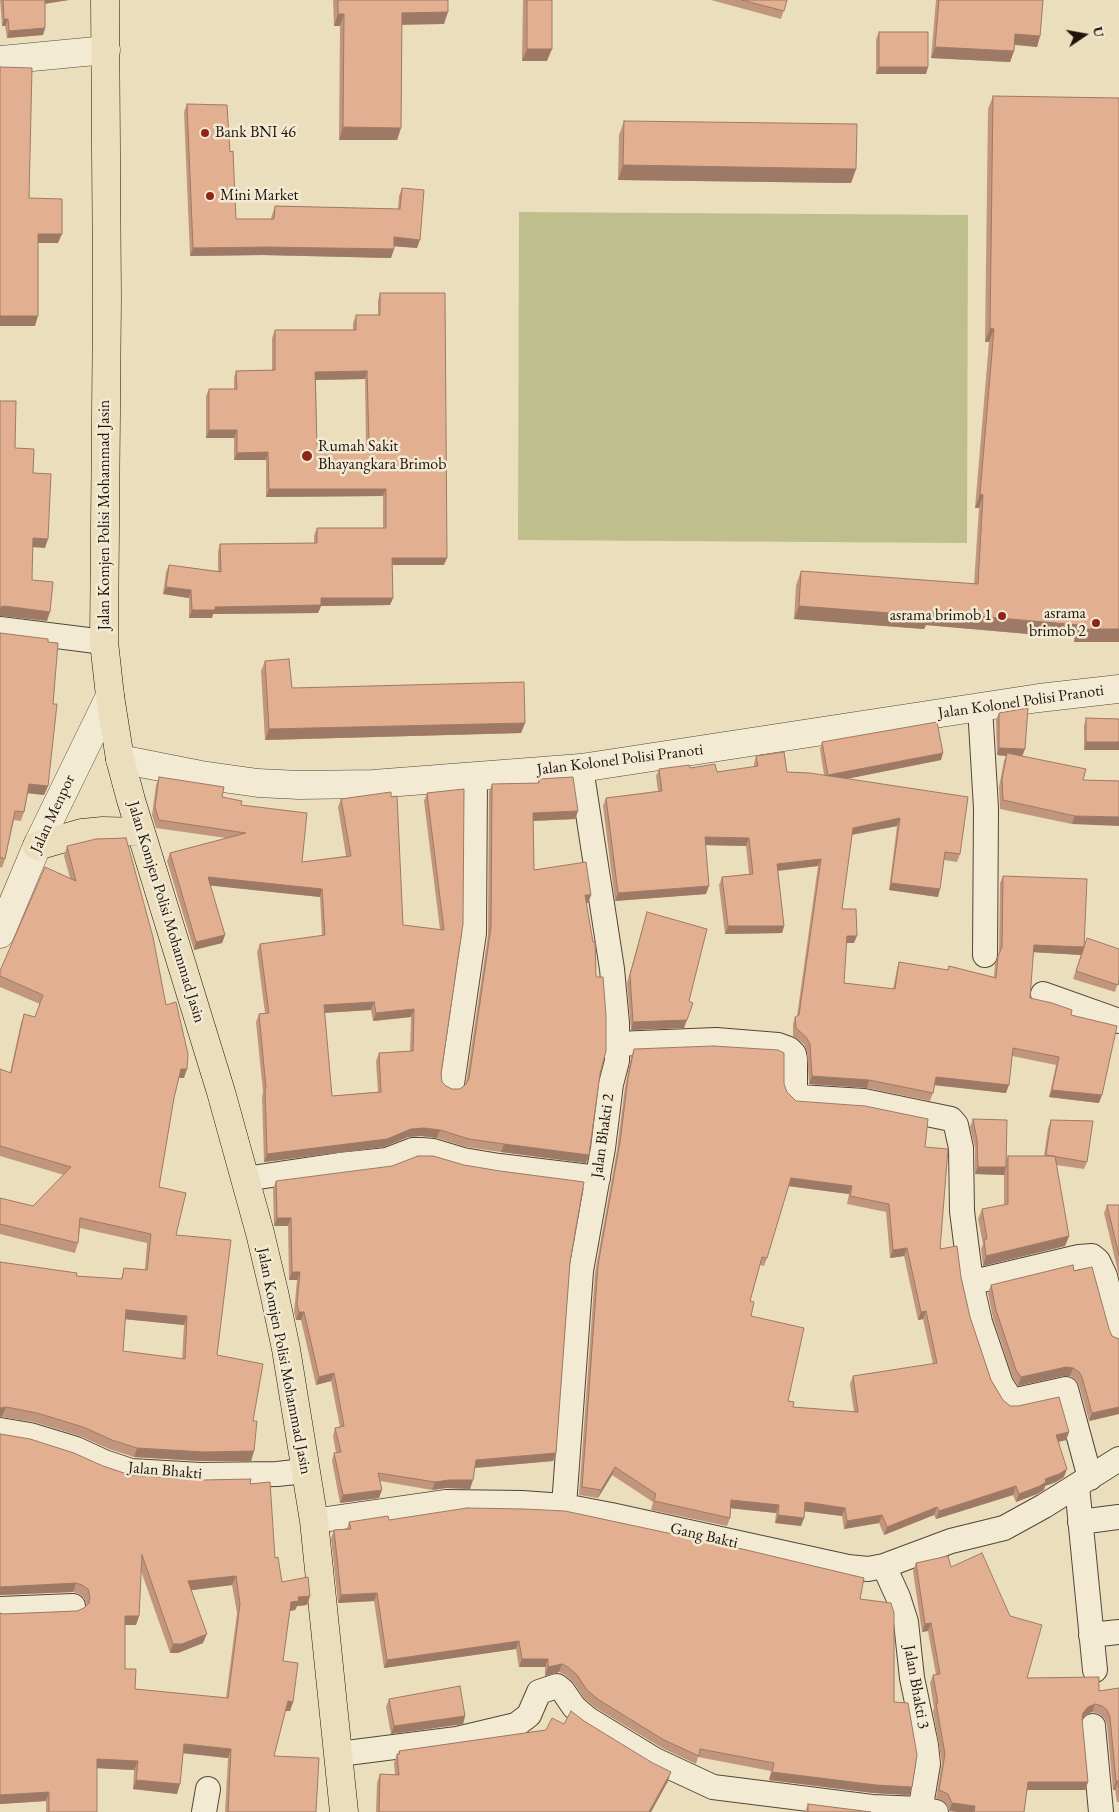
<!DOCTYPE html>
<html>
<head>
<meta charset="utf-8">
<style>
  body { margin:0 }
  #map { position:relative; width:1119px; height:1812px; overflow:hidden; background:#ebdebc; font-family:"EB Garamond",serif }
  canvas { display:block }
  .north { position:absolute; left:1059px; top:10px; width:50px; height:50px; -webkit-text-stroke:4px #f2ead3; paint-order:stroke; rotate:78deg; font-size:14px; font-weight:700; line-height:20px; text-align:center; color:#20130d }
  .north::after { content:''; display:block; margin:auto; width:18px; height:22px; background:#20130d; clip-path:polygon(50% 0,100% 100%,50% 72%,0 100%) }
</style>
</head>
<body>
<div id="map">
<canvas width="1119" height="1812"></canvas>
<div class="north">U</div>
</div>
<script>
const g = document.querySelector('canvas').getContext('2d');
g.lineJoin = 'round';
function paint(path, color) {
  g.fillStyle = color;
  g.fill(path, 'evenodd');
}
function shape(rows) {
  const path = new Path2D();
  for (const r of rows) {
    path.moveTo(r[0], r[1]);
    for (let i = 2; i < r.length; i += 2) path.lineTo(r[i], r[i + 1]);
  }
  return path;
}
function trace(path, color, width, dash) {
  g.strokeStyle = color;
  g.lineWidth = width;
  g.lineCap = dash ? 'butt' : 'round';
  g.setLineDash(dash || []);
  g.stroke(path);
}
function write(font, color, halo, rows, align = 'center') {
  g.font = font + ' "EB Garamond",serif';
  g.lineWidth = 5;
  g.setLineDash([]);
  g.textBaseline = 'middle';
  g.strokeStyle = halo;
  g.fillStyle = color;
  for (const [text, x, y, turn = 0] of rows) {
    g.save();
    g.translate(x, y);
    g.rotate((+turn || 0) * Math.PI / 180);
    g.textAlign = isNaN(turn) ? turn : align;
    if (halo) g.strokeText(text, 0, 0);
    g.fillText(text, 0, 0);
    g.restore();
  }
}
paint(shape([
  [519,212,968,215,967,543,518,540]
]), '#bebf8c');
const minor = shape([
  [0,629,104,642],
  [980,707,986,808,985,955],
  [1043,994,1119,1021],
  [616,1044,716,1040,778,1045,789,1049,794,1054,795,1059,795,1092,799,1097,864,1101,951,1119,956,1125,961,1148,962,1211,971,1282,980,1322,1001,1384,1012,1401,1066,1389,1090,1478],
  [452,1084,474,933,475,776],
  [245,1179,339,1165,387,1160,413,1150,421,1150,433,1151,463,1160,499,1166,598,1178],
  [982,1280,1079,1257,1092,1256,1098,1261,1105,1276,1119,1334],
  [0,1430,30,1435,76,1449,104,1462,131,1471,200,1475,277,1474,305,1471],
  [1077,1486,1095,1670],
  [564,1506,581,1271,603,1148,611,1084,617,1061,617,1023,612,969,581,768],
  [314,1521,446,1502,522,1503,564,1506,611,1515,848,1567,868,1569,884,1566,951,1541,1004,1528,1044,1506,1119,1459],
  [1080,1522,1119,1517],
  [884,1566,898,1597,906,1622,912,1678,926,1745,928,1764,920,1812],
  [0,1609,73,1606],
  [1091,1635,1119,1632],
  [1093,1726,1101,1812],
  [339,1754,457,1739,516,1725,529,1715,539,1692,557,1686,563,1691,574,1707,588,1719,655,1760,713,1787,872,1807,921,1809,936,1812],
  [204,1812,208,1789]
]);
const tertiary = shape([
  [0,60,106,50],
  [120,759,201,775,258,783,299,785,373,784,581,768,1039,698,1119,689],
  [0,934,37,846,110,696]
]);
const primary = shape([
  [105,0,107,298,104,642,110,696,120,759,131,800,221,1092,260,1233,274,1292,286,1349,314,1521,344,1812],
  [37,846,82,833,103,831,140,832]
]);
trace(minor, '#534639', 26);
trace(tertiary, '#534639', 29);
trace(primary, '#20130d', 29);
trace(minor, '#f2ead3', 24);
trace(tertiary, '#f2ead3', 28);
trace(primary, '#ebdebc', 28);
paint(shape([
  [0,0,69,0,45,4,45,28,43,35,7,38,5,26,2,26],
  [333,0,448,0,444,24,402,24,401,128,397,140,339,140,340,26,334,26],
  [523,0,552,0,547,61,522,61],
  [711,0,787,0,781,19],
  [936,0,1043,0,1040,36,1037,47,1014,45,1014,51,1010,62,931,58],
  [879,32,926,74,876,74,876,39],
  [993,96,1119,98,1119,642,1074,642,1074,638,926,625,924,629,794,619,796,585,801,571,974,584,979,508,975,508,989,342,985,342,988,109],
  [187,104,236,219,271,219,272,215,275,206,398,209,399,196,402,188,417,248,394,246,394,249,391,258,263,255,190,256,184,112],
  [624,121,856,169,851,183,618,180,619,135],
  [380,293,444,565,392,565,393,598,390,605,321,606,318,613,213,614,212,618,189,618,189,598,163,594,166,572,169,565,218,571,218,552,220,544,314,543,314,536,317,528,383,528,383,496,266,497,266,460,234,460,234,438,206,438,206,396,209,389,234,389,234,378,236,371,272,370,272,338,275,330,353,330,353,323,356,315,378,315,378,301],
  [365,379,366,444,317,445,316,380],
  [0,633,53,704,48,786,44,795,28,793,24,812,21,821,14,820,5,859,2,868,0,867],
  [265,661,292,688,525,723,521,733,265,740,261,671],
  [999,713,1022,756,1083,780,1119,781,1072,824,1000,809,999,787,1004,761,1006,756,997,755,996,720],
  [1086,718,1119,719,1119,750,1084,750,1084,726],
  [822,742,941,760,846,779,960,854,957,862,944,860,938,897,889,890,897,826,852,835,842,909,854,943,846,943,844,983,893,989,897,969,899,962,948,970,949,966,994,977,995,964,999,954,1000,883,1003,876,1084,946,1119,949,1119,985,1117,985,1115,992,1073,979,1081,955,1033,952,1030,998,1071,1015,1099,1103,1049,1097,1056,1065,1012,1056,1006,1093,935,1085,933,1093,930,1101,867,1088,809,1084,807,1051,804,1044,793,1036,793,1024,795,1017,797,1016,818,866,778,871,784,926,782,933,725,934,719,885,722,877,749,874,746,846,706,845,706,894,615,901,603,806,606,798,658,791,656,776,659,769,690,768,717,772,754,767,754,764,756,756,787,772,824,775,820,749],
  [159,777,222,797,241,805,302,862,346,856,338,807,341,799,403,925,440,930,424,801,427,793,464,789,441,1074,442,1082,446,1086,452,1089,460,1089,466,1084,488,935,489,792,492,784,538,783,539,779,578,811,575,819,533,821,534,870,591,895,588,903,586,903,596,977,600,1074,589,1155,586,1163,501,1152,466,1147,437,1138,421,1136,408,1137,384,1147,264,1162,262,1096,263,1092,256,1022,259,1014,265,1013,257,952,260,944,322,936,320,897,210,885,225,935,222,943,194,950,167,861,170,853,226,838,156,828,152,815,156,785],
  [371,1010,373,1021,411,1017,410,1051,379,1053,376,1061,378,1092,332,1096,324,1013],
  [67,846,166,1005,184,1078,179,1078,174,1098,159,1187,217,1355,253,1421,254,1451,251,1461,200,1461,134,1457,109,1449,80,1436,34,1422,0,1417,0,1262,76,1276,121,1279,124,1268,145,1270,147,1243,80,1228,78,1243,75,1253,0,1234,0,1198,33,1206,64,1175,0,1156,0,1069,10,1073,21,1023,24,1014,35,1017,40,1004,0,987,0,971,70,878,64,856],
  [125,1319,184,1325,182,1359,123,1351],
  [647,912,689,1001,684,1028,631,1030,627,983],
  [634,1049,784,1084,787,1092,796,1101,925,1147,940,1249,961,1277,970,1317,991,1380,1003,1400,1010,1406,1069,1432,1066,1440,1059,1442,1064,1477,1056,1482,1045,1486,1044,1490,1037,1494,1016,1502,1013,1495,936,1519,934,1515,884,1535,879,1523,844,1529,842,1516,804,1511,804,1518,801,1526,775,1523,776,1513,730,1508,730,1518,727,1526,651,1510,653,1502,612,1475,598,1498,579,1495,595,1273,617,1150,625,1087,631,1057],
  [788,1186,849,1194,847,1204,886,1212,890,1258,904,1256,918,1320,923,1319,933,1364,853,1376,850,1384,854,1412,793,1407,788,1401,751,1316,750,1301,760,1265,764,1266,767,1258],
  [973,1119,1006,1160,1008,1156,1044,1156,1048,1128,1051,1120,1087,1162,1084,1169,1056,1165,1069,1236,1065,1246,983,1266,981,1249,983,1244,978,1219,982,1209,1004,1205,1004,1173,1004,1175,975,1174,975,1148,970,1127],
  [276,1181,570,1262,556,1453,553,1461,475,1468,470,1489,446,1488,432,1490,380,1481,379,1498,340,1503,332,1461,334,1453,336,1453,333,1436,335,1428,340,1427,331,1381,316,1385,301,1320,296,1320,294,1312,297,1280,289,1280,288,1226,274,1226,273,1189],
  [1107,1205,1119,1205,1119,1276,1104,1213],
  [1074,1271,1112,1336,1119,1339,1119,1414,1089,1421,1079,1385,1076,1380,1070,1376,1063,1376,1018,1386,1013,1378,993,1318,988,1293,991,1285],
  [0,1434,130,1475,250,1484,275,1558,282,1582,310,1596,307,1605,297,1606,295,1610,290,1611,283,1661,293,1702,290,1711,285,1711,274,1756,316,1812,225,1812,228,1758,183,1753,177,1794,133,1789,134,1770,97,1768,97,1812,46,1812,46,1801,0,1804,0,1613,3,1614,77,1611,84,1608,87,1605,84,1598,79,1594,73,1592,0,1595],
  [141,1571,170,1653,178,1653,203,1643,191,1590,232,1585,237,1613,226,1698,135,1689,125,1669,125,1625,136,1625,139,1616],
  [389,1520,860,1599,894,1702,912,1787,909,1795,873,1793,769,1780,771,1771,698,1757,696,1764,662,1748,596,1708,584,1698,574,1683,565,1675,559,1672,545,1676,545,1667,519,1667,516,1649,384,1668,374,1601,338,1603,331,1538,334,1530,347,1529,349,1522],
  [916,1563,951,1567,1027,1678,1099,1691,1119,1688,1119,1802,1117,1802,1115,1790,1113,1790,1107,1725,1104,1718,1099,1714,1092,1712,1085,1715,1082,1718,1088,1782,1085,1790,1027,1790,1024,1812,958,1812,949,1811,945,1802,936,1798,942,1763,933,1711,934,1708,930,1683,933,1675,936,1675,928,1631,922,1632,913,1571],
  [389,1699,465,1716,463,1724,391,1734,386,1707],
  [584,1721,668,1781,651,1812,376,1812,377,1783,380,1774,395,1775,394,1763,397,1754,398,1754,399,1751,546,1730,564,1724],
  [808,1804,871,1812,805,1812]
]), '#c2967d');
paint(shape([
  [43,0,69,0,42,4],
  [448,12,444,24,398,25,402,13],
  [338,14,344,14,340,26,334,26],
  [4,19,8,19,5,26,2,26],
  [45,28,43,35,7,38,9,31],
  [1015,34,1040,36,1037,47,1011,44],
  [935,47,1014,51,1010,62,931,58],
  [527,49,552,49,547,61,522,61],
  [879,67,928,67,926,74,876,74],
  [343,127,401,128,397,140,339,140],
  [623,165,856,169,851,183,618,180],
  [38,234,62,234,58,243,35,243],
  [394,237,420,240,417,248,391,246],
  [266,247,394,249,391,258,263,255,190,256,193,248],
  [0,316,38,316,35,326,0,326],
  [990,328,994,329,989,342,985,342],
  [367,371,365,379,313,380,315,372],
  [209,430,237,430,234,438,206,438],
  [268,452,266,460,234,460,237,453],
  [269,489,386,489,383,496,266,497],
  [980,494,983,495,979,508,975,508],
  [33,538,48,539,45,548,30,547],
  [392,558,447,558,444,565,390,565],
  [166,587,191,590,189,598,163,594],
  [321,598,393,598,390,605,321,606,318,613,213,614,212,618,189,618,192,610,215,607],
  [5,606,50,612,47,621,0,616,0,607],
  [799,606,930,612,1079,625,1074,638,926,625,924,629,794,619],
  [1079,629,1119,629,1119,642,1074,642],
  [525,723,521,733,265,740,269,729],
  [1086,742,1119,742,1119,750,1084,750],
  [999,748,1025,749,1022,757,1007,753,1006,756,997,755],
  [943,753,941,760,826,783,828,775],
  [29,784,48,786,44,795,26,793],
  [578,811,575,819,530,821,533,813],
  [1075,816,1119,817,1119,826,1072,824],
  [900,818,897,826,850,835,853,828],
  [705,837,749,838,746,846,702,845],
  [821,859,818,866,774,871,777,864],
  [208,877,322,889,320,897,205,885],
  [891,883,940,889,938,897,889,890],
  [709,886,706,894,615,901,618,893],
  [585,895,591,895,588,903,582,903],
  [728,926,784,926,782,933,725,934],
  [225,935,222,943,194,950,196,942],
  [847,936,857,936,854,943,844,943],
  [1034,945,1084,947,1081,955,1031,952],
  [374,1002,371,1010,321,1013,324,1005],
  [693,1003,684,1028,631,1030,633,1022],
  [414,1009,411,1017,373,1021,376,1013],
  [181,1069,187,1069,184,1078,178,1078],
  [812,1076,869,1080,867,1088,809,1084],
  [936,1077,1009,1085,1006,1093,933,1085],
  [1052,1090,1102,1095,1099,1103,1049,1097],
  [424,1128,440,1130,437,1138,421,1136,408,1137,384,1147,264,1162,267,1154,411,1129],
  [504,1144,589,1155,586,1163,501,1152],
  [978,1167,1006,1167,1004,1175,975,1174],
  [791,1178,852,1186,849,1194,788,1186],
  [277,1218,291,1218,288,1226,274,1226],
  [1069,1236,1065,1246,983,1266,986,1256],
  [907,1248,904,1256,890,1258,893,1250],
  [292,1272,300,1272,297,1280,289,1280],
  [126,1310,187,1316,184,1325,123,1319],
  [926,1311,923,1319,918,1320,921,1312],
  [299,1312,304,1312,301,1320,296,1320],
  [1066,1367,1073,1368,1070,1376,1063,1376,1018,1386,1021,1377],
  [334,1373,331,1381,316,1385,319,1377],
  [6,1407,2,1416,0,1417,0,1408],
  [1119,1407,1119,1414,1089,1421,1092,1413],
  [1069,1432,1066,1440,1053,1443,1056,1435],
  [137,1448,254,1451,251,1461,200,1461,134,1457],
  [556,1453,553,1461,473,1468,476,1460],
  [615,1467,612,1475,598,1498,601,1490],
  [1067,1469,1064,1477,1056,1482,1045,1486,1044,1490,1037,1494,1016,1502,1019,1494,1045,1479],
  [449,1480,473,1480,470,1489,446,1488,432,1490,435,1482],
  [1016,1486,1013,1495,936,1519,939,1511],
  [382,1490,379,1498,340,1503,343,1495],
  [731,1500,779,1505,776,1513,728,1508],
  [805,1502,845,1508,842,1516,802,1511],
  [937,1507,934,1515,884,1535,887,1527],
  [778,1515,804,1518,801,1526,775,1523],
  [882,1515,879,1523,844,1529,847,1521],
  [236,1576,232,1585,185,1591,188,1581],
  [76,1583,73,1592,0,1595,0,1587,2,1586],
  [377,1593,374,1601,338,1603,341,1595],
  [310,1596,307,1605,297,1606,295,1610,288,1611,291,1602,298,1597],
  [125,1616,139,1616,136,1625,122,1625],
  [931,1623,928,1631,922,1632,925,1624],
  [207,1634,203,1643,178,1653,170,1653,173,1644],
  [519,1641,516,1649,384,1668,387,1660],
  [522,1659,548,1659,545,1667,519,1667],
  [562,1664,559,1672,545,1676,548,1667],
  [288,1701,293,1702,290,1711,284,1711],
  [1095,1704,1092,1712,1085,1715,1080,1721,1083,1713,1088,1707],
  [465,1716,463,1724,391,1734,394,1726],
  [184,1744,231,1749,228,1758,181,1753],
  [97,1759,138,1761,134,1770,93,1768],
  [671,1772,668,1781,651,1812,649,1812],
  [772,1772,912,1787,909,1795,873,1793,769,1780],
  [136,1780,180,1784,177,1794,133,1789],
  [1116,1781,1118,1781,1115,1790,1113,1790],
  [1028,1782,1088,1782,1085,1790,1025,1790],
  [49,1792,46,1801,0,1804,0,1795],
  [952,1803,975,1806,973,1812,958,1812,949,1811]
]), '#9e7a66');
const building = shape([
  [3,0,45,0,45,28,9,31,8,19,4,19,3,0],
  [338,0,448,0,448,12,402,13,401,128,343,127,344,14,338,14,338,0],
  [527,0,552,0,552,49,527,49,527,0],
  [742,0,787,0,784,11,742,0],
  [939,0,1043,0,1040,36,1015,34,1014,51,935,47,939,0],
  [879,32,928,32,928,67,879,67,879,32],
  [0,67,32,68,29,198,62,199,62,234,38,234,38,316,0,316,0,67],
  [993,96,1119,98,1119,629,1079,629,1079,625,930,612,929,616,799,606,801,571,978,584,983,495,980,494,994,329,990,328,993,96],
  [187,104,227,105,230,152,233,151,236,219,274,219,275,206,400,209,402,188,424,190,420,240,394,237,394,249,266,247,193,248,187,104],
  [624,121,857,124,856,169,623,165,624,121],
  [380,293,445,293,447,558,392,558,393,598,321,598,321,605,215,607,215,610,192,610,191,590,166,587,169,565,221,572,220,544,317,543,317,528,386,528,386,489,269,489,268,452,237,453,237,430,209,430,209,389,237,389,236,371,275,370,275,330,356,330,356,315,380,315,380,293],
  [367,371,369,444,317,445,315,372,367,371],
  [0,401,16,401,15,448,34,449,33,473,51,474,48,539,33,538,32,580,53,582,50,612,5,606,0,607,0,401],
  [0,633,48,639,48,642,58,643,53,704,57,704,48,786,29,784,24,812,15,811,5,859,0,857,0,633],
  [289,659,292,688,524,682,525,723,269,729,265,661,289,659],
  [1028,708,1025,749,999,748,999,713,1028,708],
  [1086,718,1119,719,1119,742,1086,742,1086,718],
  [937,722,943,753,828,775,822,742,937,722],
  [784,752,787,772,810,773,968,797,960,854,945,852,940,889,891,883,900,818,853,828,842,909,856,909,857,936,847,936,844,983,895,989,899,962,948,970,949,966,996,978,998,956,1002,947,1003,876,1087,879,1084,947,1087,938,1119,949,1119,980,1118,985,1076,971,1084,947,1034,945,1030,998,1052,1003,1072,1010,1071,1015,1117,1026,1102,1095,1052,1090,1059,1057,1013,1048,1009,1085,936,1077,933,1093,869,1080,812,1076,810,1044,806,1037,796,1028,795,1017,799,1015,821,859,777,864,784,926,728,926,722,877,753,874,749,838,705,837,709,886,618,893,606,798,662,791,659,769,689,765,690,768,715,764,717,772,758,766,756,756,784,752],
  [1007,753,1086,769,1083,780,1119,781,1119,817,1075,816,1003,800,1002,779,1007,753],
  [159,777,224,787,222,797,242,801,241,805,307,813,302,862,351,856,341,799,391,792,391,797,397,796,403,925,444,930,427,793,464,789,463,924,441,1074,442,1082,446,1086,452,1089,460,1089,466,1084,469,1078,491,927,492,784,539,783,539,779,573,777,578,811,533,813,534,870,586,862,591,895,585,895,593,942,595,941,596,977,603,977,606,1016,606,1051,600,1074,589,1155,504,1144,469,1139,440,1130,424,1128,411,1129,387,1139,267,1154,265,1088,266,1088,259,1014,269,1013,260,944,325,935,322,889,208,877,225,935,196,942,170,853,246,833,159,820,155,807,159,777],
  [374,1002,376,1013,414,1009,413,1051,379,1053,381,1092,332,1096,324,1005,374,1002],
  [126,838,153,937,166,1005,176,1002,188,1054,187,1069,181,1069,174,1098,159,1187,186,1193,176,1235,231,1240,217,1355,263,1364,253,1421,257,1421,254,1451,204,1452,137,1448,112,1440,83,1427,37,1413,6,1407,0,1408,0,1262,77,1273,76,1276,122,1279,124,1268,147,1270,151,1234,80,1218,78,1243,0,1224,0,1198,33,1206,71,1167,0,1146,0,1069,11,1073,24,1014,35,1017,43,995,0,976,0,971,45,867,76,881,67,846,96,839,126,838],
  [126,1310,187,1316,185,1359,123,1351,126,1310],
  [647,912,707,929,689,1001,693,1003,687,1020,633,1022,630,975,647,912],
  [713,1046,778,1050,784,1053,784,1084,787,1092,796,1101,865,1106,928,1119,925,1147,948,1149,940,1249,957,1246,961,1277,970,1317,991,1380,1003,1400,1010,1406,1018,1406,1059,1397,1069,1432,1056,1435,1067,1469,1059,1474,1045,1479,1046,1482,1040,1486,1019,1494,1016,1486,939,1511,937,1507,887,1527,882,1515,847,1521,845,1508,805,1502,804,1518,778,1515,779,1505,731,1500,730,1518,654,1501,656,1494,615,1467,601,1490,582,1487,598,1265,620,1142,628,1078,634,1049,713,1046],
  [791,1178,852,1186,850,1196,889,1204,893,1250,907,1248,921,1312,926,1311,937,1363,853,1376,858,1412,793,1407,794,1402,788,1401,804,1328,751,1316,754,1302,750,1301,762,1257,767,1258,791,1178],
  [973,1119,1007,1120,1006,1167,978,1167,977,1140,973,1119],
  [1051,1120,1093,1121,1087,1162,1046,1155,1051,1120],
  [418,1156,433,1156,464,1165,500,1171,584,1182,570,1262,556,1453,476,1460,473,1480,449,1480,435,1482,378,1473,382,1490,343,1495,334,1453,341,1452,335,1428,344,1426,334,1373,319,1377,304,1312,299,1312,297,1304,300,1272,292,1272,291,1218,277,1218,276,1181,392,1166,418,1156],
  [1008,1156,1055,1156,1069,1236,986,1256,984,1239,987,1239,982,1209,1008,1204,1008,1156],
  [1107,1205,1119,1205,1119,1255,1107,1205],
  [1073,1265,1074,1271,1092,1267,1109,1329,1112,1336,1119,1339,1119,1407,1092,1413,1082,1377,1079,1372,1073,1368,1066,1367,1021,1377,1016,1370,996,1310,991,1285,1073,1265],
  [0,1434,30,1439,74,1453,103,1466,130,1475,203,1480,251,1479,250,1484,270,1482,275,1558,278,1557,282,1582,308,1577,310,1596,298,1597,299,1601,291,1602,283,1661,298,1663,293,1702,288,1701,274,1756,319,1758,316,1812,228,1812,231,1749,184,1744,180,1784,136,1780,138,1761,97,1759,97,1812,49,1812,49,1792,0,1795,0,1613,3,1614,77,1611,84,1608,89,1603,90,1597,88,1589,82,1585,76,1583,0,1587,0,1434],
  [142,1555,173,1644,182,1644,207,1634,188,1581,236,1576,240,1604,228,1698,135,1689,136,1669,125,1669,125,1616,139,1616,142,1555],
  [467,1508,524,1509,565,1511,738,1548,864,1578,860,1599,891,1603,894,1613,894,1702,908,1703,917,1755,912,1787,876,1785,772,1772,774,1763,700,1749,699,1756,664,1740,599,1700,587,1690,577,1675,568,1667,562,1664,548,1667,548,1659,522,1659,519,1641,387,1660,377,1593,341,1595,334,1530,351,1529,349,1522,388,1516,389,1520,467,1508],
  [982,1553,1010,1616,1042,1625,1027,1678,1099,1677,1099,1691,1119,1688,1119,1788,1118,1781,1116,1781,1110,1717,1107,1710,1102,1706,1095,1704,1088,1707,1083,1713,1082,1719,1088,1782,1028,1782,1024,1812,974,1812,975,1806,952,1803,948,1794,939,1790,945,1754,936,1703,938,1703,933,1675,940,1674,931,1623,925,1624,916,1563,948,1556,951,1567,982,1553],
  [460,1686,465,1716,394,1726,389,1699,460,1686],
  [571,1711,584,1721,651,1762,671,1772,649,1812,379,1812,380,1774,399,1775,397,1754,400,1754,399,1751,546,1730,552,1718,564,1724,571,1711],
  [808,1804,871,1812,808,1812,808,1804]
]);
paint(building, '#e2af91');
trace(building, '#9e7a66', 1);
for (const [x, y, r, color] of [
  [205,133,5,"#8f2418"],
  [210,196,5,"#8f2418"],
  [307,456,6,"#8f2418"],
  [1002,616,5,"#8f2418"],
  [1096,623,5,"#8f2418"]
]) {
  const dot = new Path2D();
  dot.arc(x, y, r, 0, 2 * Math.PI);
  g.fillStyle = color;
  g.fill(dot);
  trace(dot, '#f2ead3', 2);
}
write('16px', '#20130d', '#f2ead3', [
  ["Bank BNI 46",215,133],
  ["Mini Market",220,196],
  ["Rumah Sakit",318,447],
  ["Bhayangkara Brimob",318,465],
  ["asrama",1086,614,"right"],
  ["brimob 2",1086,632,"right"],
  ["asrama brimob 1",992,616,"right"]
], 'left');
write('16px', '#20130d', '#f2ead3', [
  ["Jalan Komjen Polisi Mohammad Jasin",105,515,-90],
  ["Jalan Kolonel Polisi Pranoti",1021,702,-8],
  ["Jalan Kolonel Polisi Pranoti",620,760,-7],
  ["Jalan Menpor",53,814,-65],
  ["Jalan Komjen Polisi Mohammad Jasin",166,912,73],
  ["Jalan Bhakti 2",603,1136,-82],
  ["Jalan Komjen Polisi Mohammad Jasin",284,1361,79],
  ["Jalan Bhakti",165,1471,5],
  ["Gang Bakti",704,1536,13],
  ["Jalan Bhakti 3",916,1687,80]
]);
</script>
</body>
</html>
